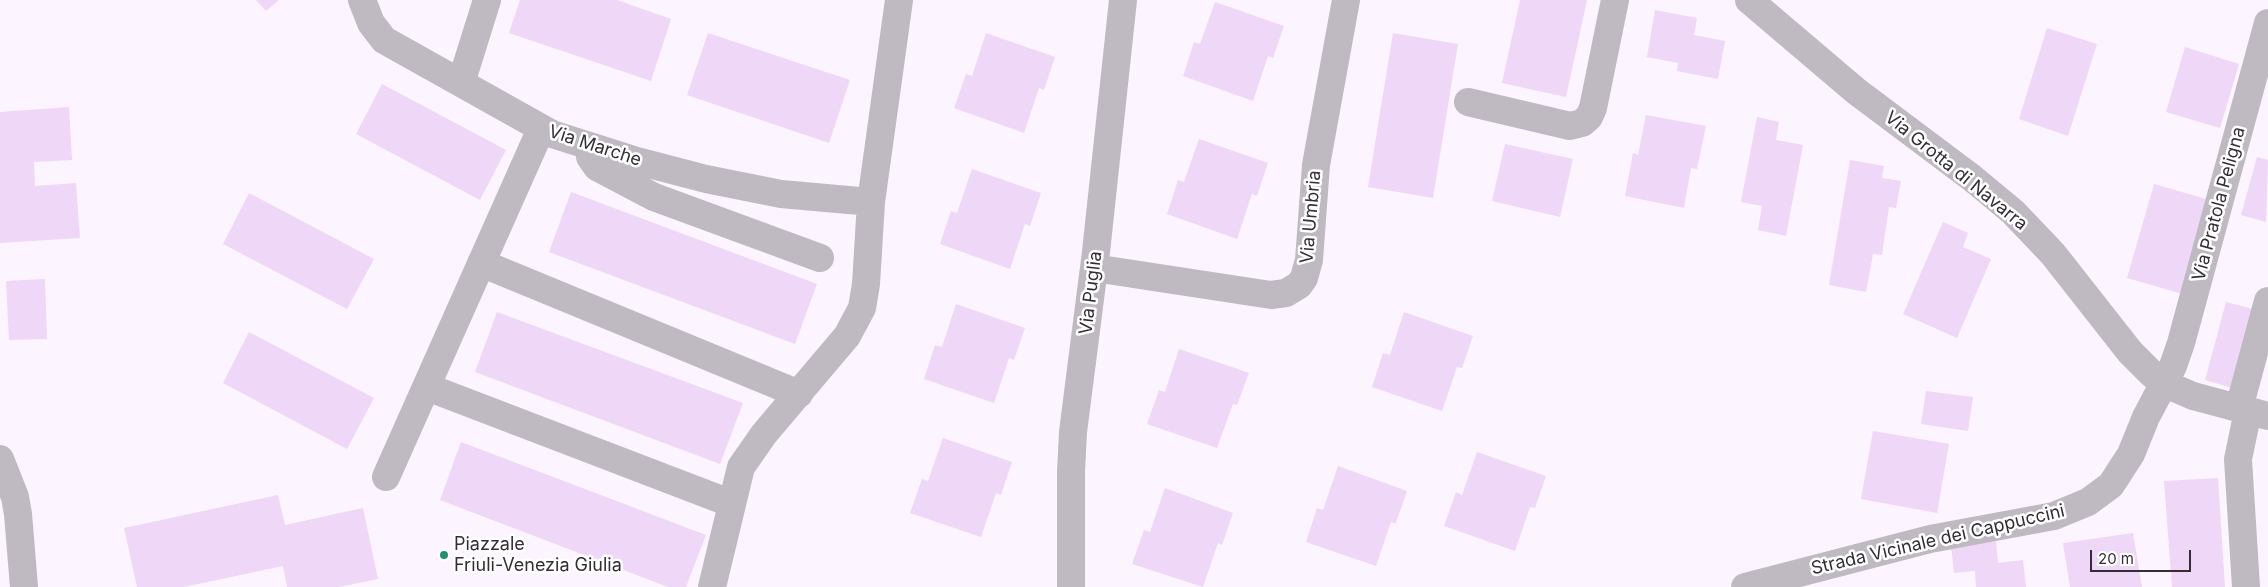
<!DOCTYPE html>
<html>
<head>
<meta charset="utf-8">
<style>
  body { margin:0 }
  #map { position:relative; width:2268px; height:587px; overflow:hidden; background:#fcf4fe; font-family:Inter,sans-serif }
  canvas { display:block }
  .scale { position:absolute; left:2090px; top:550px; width:101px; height:22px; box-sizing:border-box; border:2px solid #332e35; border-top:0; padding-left:6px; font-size:15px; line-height:18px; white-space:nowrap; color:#332e35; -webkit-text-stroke:4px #fff; paint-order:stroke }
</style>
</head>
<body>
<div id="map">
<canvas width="2268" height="587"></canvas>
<div class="scale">20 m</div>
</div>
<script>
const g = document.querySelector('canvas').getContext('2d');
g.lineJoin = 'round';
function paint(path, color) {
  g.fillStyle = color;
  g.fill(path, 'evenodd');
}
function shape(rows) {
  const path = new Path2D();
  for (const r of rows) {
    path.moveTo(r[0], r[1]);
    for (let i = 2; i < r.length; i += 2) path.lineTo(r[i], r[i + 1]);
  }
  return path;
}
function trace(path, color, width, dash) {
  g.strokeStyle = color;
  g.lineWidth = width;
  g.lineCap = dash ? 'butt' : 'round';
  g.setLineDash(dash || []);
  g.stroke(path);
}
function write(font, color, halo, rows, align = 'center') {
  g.font = font + ' Inter,sans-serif';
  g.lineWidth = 5;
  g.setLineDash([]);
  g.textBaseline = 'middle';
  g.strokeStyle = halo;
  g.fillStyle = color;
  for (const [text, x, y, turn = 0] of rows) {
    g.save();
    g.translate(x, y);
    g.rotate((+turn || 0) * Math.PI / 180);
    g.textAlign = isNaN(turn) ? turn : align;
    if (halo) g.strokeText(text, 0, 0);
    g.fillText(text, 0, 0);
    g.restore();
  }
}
paint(shape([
  [256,0,279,0,266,11],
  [520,0,617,0,671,19,651,81,509,33],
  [1520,0,1587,0,1566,97,1502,83],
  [1215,2,1284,26,1273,58,1268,56,1253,101,1183,76,1194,42,1200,44],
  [1655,10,1697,18,1694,35,1725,41,1718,79,1677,71,1678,63,1647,57],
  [2047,28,2097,44,2068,136,2019,119],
  [708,33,850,80,829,143,687,95],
  [986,33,1055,57,1044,90,1039,88,1024,133,954,108,966,74,972,76],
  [1393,33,1458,44,1433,198,1368,187],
  [2185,47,2239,64,2220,128,2166,112],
  [382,84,506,150,480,200,356,134],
  [69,107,72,160,34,162,35,186,76,183,80,238,0,243,0,112],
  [1646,115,1706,126,1697,169,1691,168,1684,208,1625,196,1633,153,1638,155],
  [1757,117,1779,122,1776,140,1803,145,1786,236,1758,230,1762,206,1741,202],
  [1199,139,1268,163,1257,196,1252,194,1237,239,1167,214,1178,180,1184,182],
  [1505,144,1573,159,1560,217,1492,201],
  [2257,157,2268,160,2266,222,2241,215],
  [1850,160,1884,166,1882,178,1901,181,1896,208,1889,207,1882,255,1873,254,1866,292,1829,285],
  [972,169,1041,193,1030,226,1025,224,1010,269,940,244,951,211,957,213],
  [2154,184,2213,201,2186,295,2127,278],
  [571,192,817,284,795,344,549,252],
  [249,193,374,259,347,309,223,244],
  [1943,222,1968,233,1963,247,1991,259,1957,338,1903,314],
  [45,279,47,339,9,340,6,281],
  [2226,302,2261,311,2239,390,2205,380],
  [956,304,1025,328,1014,360,1009,358,994,403,924,379,935,345,942,347],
  [497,312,743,403,720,464,475,372],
  [1404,312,1473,336,1462,368,1457,367,1442,411,1372,387,1383,353,1390,355],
  [249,332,374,398,347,449,223,383],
  [1179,349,1249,373,1237,405,1233,404,1217,448,1147,424,1159,390,1165,392],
  [1926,391,1973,397,1968,431,1921,424],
  [1873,431,1949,444,1937,513,1861,499],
  [943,438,1012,462,1001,495,996,493,981,537,910,513,922,479,928,481],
  [461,442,706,535,686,587,668,587,440,500],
  [1477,452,1546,476,1535,508,1530,507,1515,551,1444,526,1456,492,1462,495],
  [1338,466,1407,491,1396,523,1391,522,1376,566,1306,542,1317,508,1323,510],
  [2218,478,2225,587,2172,587,2164,481],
  [1165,488,1233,513,1222,545,1218,543,1203,587,1132,564,1144,530,1150,532],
  [278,495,285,525,363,508,378,579,339,587,287,587,283,566,184,587,137,587,124,528],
  [2133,533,2142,587,2070,587,2063,543],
  [1996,541,1998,563,2023,560,2026,587,1976,587,1975,571,1954,573,1951,546]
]), '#efd7f7');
trace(shape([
  [362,0,371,23,384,40,552,134,637,161,706,179,781,194,871,202],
  [1749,0,1856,91,1972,178,2013,212,2053,254,2130,352,2152,374,2163,383,2193,396,2268,416],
  [461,83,487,0],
  [1468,102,1570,126,1582,123,1589,117,1593,108,1615,0],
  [589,147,590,157,597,167,654,197,820,258],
  [481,263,799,394],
  [1094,268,1271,295,1286,293,1299,285,1304,278,1309,260,1316,165,1346,0],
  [427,387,730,503],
  [2239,408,2268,301],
  [0,459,15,497,18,514,24,587],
  [386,477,541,129],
  [712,587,741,467,764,434,847,336,862,308,866,284,871,202,899,0],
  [1071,587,1071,472,1073,432,1096,252,1123,0],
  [1745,587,1930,539,2054,516,2088,502,2111,485,2131,454,2146,417,2173,366,2181,343,2268,23],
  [2246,587,2238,459,2248,411]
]), '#bfb9c1', 28);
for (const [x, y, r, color] of [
  [444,555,5,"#228f6e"]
]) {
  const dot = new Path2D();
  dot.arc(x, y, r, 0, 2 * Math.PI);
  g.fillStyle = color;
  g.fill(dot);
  trace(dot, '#fff', 2);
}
write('18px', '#332e35', '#fff', [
  ["Via Marche",595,146,18],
  ["Via Grotta di Navarra",1956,171,39],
  ["Via Pratola Peligna",2219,204,-75],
  ["Via Umbria",1311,217,-85],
  ["Via Puglia",1091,293,-83],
  ["Strada Vicinale dei Cappuccini",1938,540,-13]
]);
write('18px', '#332e35', '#fff', [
  ["Piazzale",454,545],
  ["Friuli-Venezia Giulia",454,566]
], 'left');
</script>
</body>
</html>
